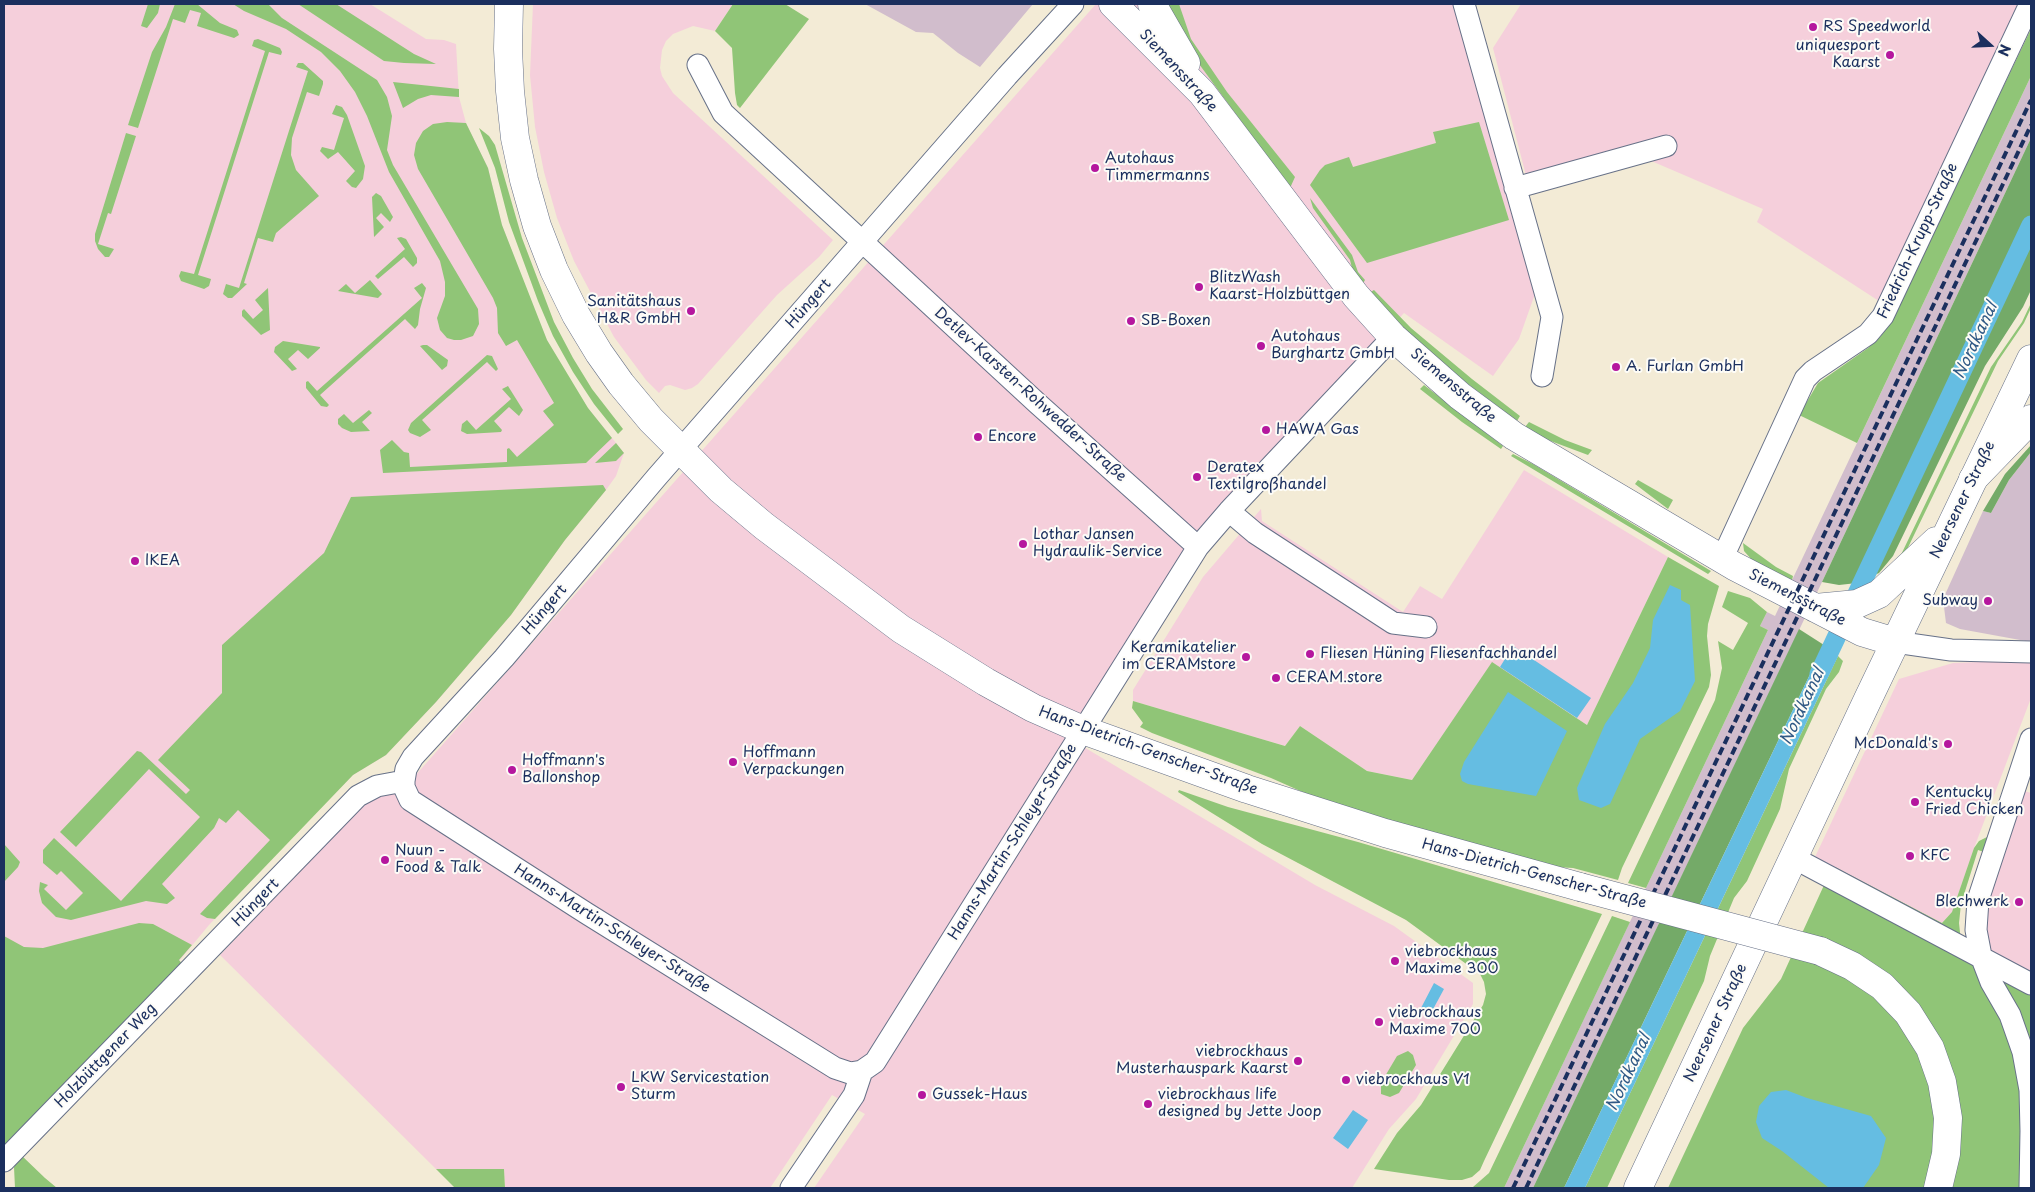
<!DOCTYPE html>
<html>
<head>
<meta charset="utf-8">
<style>
  body { margin:0 }
  #map { position:relative; width:2035px; height:1192px; overflow:hidden; background:#f3ebd6; font-family:"Playpen Sans",sans-serif }
  canvas { display:block }
  .frame { position:absolute; inset:0; border:5px solid #1b2f5e; pointer-events:none }
  .north { position:absolute; left:1965px; top:20px; width:50px; height:50px; -webkit-text-stroke:4px #fdfcf7; paint-order:stroke; rotate:110deg; font-size:14px; font-weight:700; line-height:20px; text-align:center; color:#1b2f5e }
  .north::after { content:''; display:block; margin:auto; width:18px; height:22px; background:#1b2f5e; clip-path:polygon(50% 0,100% 100%,50% 72%,0 100%) }
</style>
</head>
<body>
<div id="map">
<canvas width="2035" height="1192"></canvas>
<div class="frame"></div>
<div class="north">N</div>
</div>
<script>
const g = document.querySelector('canvas').getContext('2d');
g.lineJoin = 'round';
function paint(path, color) {
  g.fillStyle = color;
  g.fill(path, 'evenodd');
}
function shape(rows) {
  const path = new Path2D();
  for (const r of rows) {
    path.moveTo(r[0], r[1]);
    for (let i = 2; i < r.length; i += 2) path.lineTo(r[i], r[i + 1]);
  }
  return path;
}
function trace(path, color, width, dash) {
  g.strokeStyle = color;
  g.lineWidth = width;
  g.lineCap = dash ? 'butt' : 'round';
  g.setLineDash(dash || []);
  g.stroke(path);
}
function write(font, color, halo, rows, align = 'center') {
  g.font = font + ' "Playpen Sans",sans-serif';
  g.lineWidth = 4;
  g.setLineDash([]);
  g.textBaseline = 'middle';
  g.strokeStyle = halo;
  g.fillStyle = color;
  for (const [text, x, y, turn = 0] of rows) {
    g.save();
    g.translate(x, y);
    g.rotate((+turn || 0) * Math.PI / 180);
    g.textAlign = isNaN(turn) ? turn : align;
    if (halo) g.strokeText(text, 0, 0);
    g.fillText(text, 0, 0);
    g.restore();
  }
}
paint(shape([
  [4,4,370,4,426,39,444,40,456,44,459,97,466,123,488,168,502,225,531,302,547,340,567,376,588,408,624,453,616,476,606,490,565,540,511,615,436,702,386,755,353,775,280,850,209,925,110,1044,4,939],
  [533,4,733,4,715,31,693,26,673,34,666,41,662,50,660,68,662,76,673,93,833,240,819,257,777,295,698,384,692,388,685,390,670,385,665,386,659,393,646,380,614,337,574,261,557,218,544,172,535,127,530,75],
  [1096,4,1456,4,1536,291,1519,339,1493,376,1404,313,1191,544,1067,737,1315,885,1394,926,1473,983,1473,1004,1416,1099,1389,1129,1352,1188,814,1188,865,1114,832,1095,770,1188,505,1188,504,1169,436,1169,220,955,364,805,414,777],
  [1521,4,2024,4,1882,303,1757,222,1763,209,1649,160,1530,191,1493,48],
  [1524,470,1668,557,1587,725,1492,663,1412,780,1367,771,1300,726,1285,746,1133,701,1133,690,1203,577,1261,509,1262,521,1403,612,1420,586,1442,599],
  [2031,660,2031,698,1974,848,1952,912,1942,923,1815,857,1899,679,1953,663],
  [2021,790,2031,793,2031,976,1991,955,1983,910]
]), '#f5cfdb');
paint(shape([
  [865,4,1033,4,980,67,958,53,933,33,916,32],
  [2031,76,2031,138,1822,582,1533,1188,1504,1188,1768,630,1760,626,1767,612,1775,616],
  [2031,452,2031,642,1960,629,1946,623,1943,599,1983,511,1991,513,2009,480]
]), '#d1bdcc');
paint(shape([
  [148,4,160,4,158,13,147,28,141,26],
  [175,4,197,4,220,23,237,30,239,35,234,38,197,26,201,13,190,10,185,23,173,19,138,128,128,125,152,52,166,27],
  [233,4,268,4,282,18,377,80,387,97,392,116,387,150,393,165,478,309,479,324,473,336,461,340,454,340,447,338,440,330,437,318,445,296,445,282,440,261,389,172,367,116,355,92,340,71,321,52,286,29,244,11],
  [298,4,336,4,414,54,436,64,404,63,384,61],
  [733,4,785,4,809,19,740,108,737,105,735,93,732,48,715,31],
  [1162,4,1179,4,1191,39,1227,92,1295,177,1290,188,1180,38],
  [2031,29,2031,76,1857,443,1799,415,1818,383,1868,348,1880,337,1890,323],
  [258,39,280,48,282,52,281,55,269,52,198,275,211,279,209,286,204,289,181,281,179,276,181,271,194,274,265,51,252,46,254,40],
  [298,63,303,63,323,81,323,84,319,96,307,92,292,138,291,155,296,170,319,196,276,233,273,242,258,238,244,283,247,284,232,298,228,298,223,294,226,284,239,288,308,71,296,67],
  [393,82,459,89,459,97,431,95,418,99,403,108],
  [336,105,342,107,347,115,365,166,363,179,356,188,352,187,346,181,355,171,338,152,328,159,320,151,322,147,334,150,344,118,332,114],
  [447,122,466,123,488,168,502,225,547,340,588,408,612,438,586,463,383,473,380,450,392,440,404,452,409,453,410,467,507,462,507,449,509,448,517,457,554,425,543,411,554,403,517,340,506,346,498,333,497,308,493,298,418,169,414,155,416,143,423,131,433,124],
  [1479,122,1509,220,1367,263,1310,185,1320,170,1325,165,1349,157,1353,167,1436,143,1433,132],
  [479,128,489,136,495,145,522,238,554,322,573,358,592,389,623,429,618,434,594,404,573,372,553,336,538,301,509,222,495,168],
  [126,133,136,136,111,214,108,213,98,244,114,249,109,257,105,257,98,249,95,241,95,234],
  [376,193,381,196,393,217,390,222,381,213,376,218,384,227,374,237,372,197],
  [1310,198,1352,255,1358,272,1365,280,1362,285,1354,276,1350,260,1313,208],
  [401,237,406,239,417,258,417,263,413,267,404,257,378,279,375,276,405,249,397,238],
  [370,280,382,294,378,298,338,291,346,284,355,293],
  [422,283,426,288,420,309,418,325,415,329,405,319,320,395,329,405,327,407,321,406,306,388,306,382,308,381,317,391,422,298,414,288],
  [268,288,270,330,261,335,242,316,242,311,244,309,253,319,263,310,255,300],
  [1374,290,1411,328,1472,379,1520,416,1517,421,1468,384,1408,334,1369,293],
  [2031,303,2031,308,2024,323,1998,361,1901,562,1898,561,1991,367,2022,322],
  [283,341,320,347,320,348,308,359,298,350,288,359,297,369,292,371,274,352,275,347],
  [423,345,427,345,448,360,447,366,442,370,420,346],
  [487,355,492,356,498,369,496,371,487,362,422,420,431,430,420,437,410,433,408,430,411,423],
  [1424,385,1503,446,1501,449,1462,422,1420,389],
  [508,386,523,410,519,416,509,407,494,421,502,430,501,432,467,434,461,431,462,424,467,420,476,430,511,399,502,389],
  [369,410,372,413,362,422,370,431,351,432,342,428,338,424,338,419,344,414,353,423],
  [1529,422,1565,440,1592,450,1588,455,1548,440,1525,427],
  [616,443,624,453,616,461,595,463],
  [1513,454,1533,464,1711,571,1708,574,1511,456],
  [1638,480,1673,500,1668,509,1635,484],
  [603,485,606,490,565,540,511,615,436,702,386,755,353,775,215,919,207,918,200,914,270,840,238,810,226,823,219,818,214,828,162,884,175,898,167,904,146,901,71,920,56,917,42,903,39,891,40,882,48,885,44,889,66,910,83,893,61,871,57,875,43,863,43,850,54,838,121,901,200,817,149,769,76,847,60,832,137,751,141,752,186,794,190,790,158,760,222,693,222,645,324,553,351,497],
  [1743,543,1776,567,1793,576,1792,580,1752,560,1744,551],
  [1668,557,1719,586,1708,624,1707,636,1711,675,1709,687,1622,868,1618,880,1573,868,1555,867,1554,869,1316,798,1271,778,1152,733,1140,727,1143,723,1132,708,1133,701,1285,746,1300,726,1367,771,1412,780,1492,662,1587,725],
  [1728,591,1750,598,1767,612,1760,626,1768,630,1646,888,1628,883,1715,700,1722,668,1718,641,1733,650,1748,623,1722,607],
  [1838,656,1843,661,1839,672,1826,689,1789,769,1780,809,1747,881,1734,898,1710,956,1704,981,1607,1188,1585,1188],
  [1179,790,1228,807,1358,842,1602,914,1484,1161,1480,1170,1472,1177,1462,1180,1449,1180,1374,1169,1397,1133,1421,1105,1483,1005,1486,994,1484,982,1480,974,1406,920,1262,844,1178,792],
  [1989,836,1984,852,1978,850,1961,904,1959,923,1961,942,1839,876,1835,867,1942,923,1952,912,1974,848,1979,841],
  [4,844,20,862,18,867,4,882],
  [1825,883,2031,992,2031,1188,1668,1188,1743,1028,1781,979],
  [1612,916,1630,922,1504,1188,1469,1188,1473,1187,1489,1173],
  [139,923,153,924,192,945,179,960,184,966,4,1150,4,936,24,947,43,948],
  [1408,1051,1413,1055,1416,1065,1399,1093,1390,1097,1381,1094,1381,1083,1397,1056],
  [21,1155,45,1178,57,1188,15,1188,14,1167],
  [436,1169,504,1169,505,1188,455,1188]
]), '#90c577');
paint(shape([
  [2031,138,2031,290,2023,307,1985,366,1893,556,1879,573,1857,583,1839,585,1822,582],
  [2031,445,2031,452,2009,480,1991,513,1983,511,2005,474],
  [1799,629,1824,645,1564,1188,1533,1188]
]), '#74aa68');
paint(shape([
  [1670,585,1681,590,1681,600,1690,605,1695,681,1680,711,1640,739,1610,804,1601,808,1579,800,1577,788,1605,724,1633,683,1650,648,1653,620],
  [1824,645,1838,656,1585,1188,1564,1188],
  [1513,646,1591,698,1577,718,1500,667],
  [1508,692,1567,731,1536,796,1468,784,1462,781,1460,774,1464,762],
  [1434,983,1444,989,1431,1013,1421,1008],
  [1786,1090,1807,1098,1871,1116,1886,1138,1879,1165,1863,1188,1829,1188,1782,1151,1762,1138,1756,1122,1759,1106,1771,1092],
  [1353,1110,1368,1120,1348,1149,1333,1138]
]), '#65bde2');
trace(shape([
  [1819,674,2031,225]
]), '#65bde2', 19);
const street = shape([
  [1073,4,1007,76,656,478,504,658,413,757,406,769,404,781,404,787,410,800,586,913,835,1068,850,1073,862,1071,875,1062,1198,547,1229,511,1393,337],
  [1464,4,1552,317,1542,376],
  [698,65,723,113,1037,403,1198,547],
  [1515,188,1666,146],
  [1229,511,1255,533,1393,623,1426,627],
  [1722,559,1805,379,1813,371,1868,334,1883,316,2030,4],
  [1895,642,1951,650,2031,652],
  [1794,858,2031,984],
  [4,1161,358,796,377,786,404,781],
  [791,1188,854,1095,862,1071],
  [2030,1188,2031,1131,2030,1090,2023,1052,2010,1015,1991,982,1981,956,1976,930,1978,900,2031,739]
]);
const secondary = shape([
  [509,4,508,49,510,91,515,138,524,180,537,226,554,270,576,315,599,353,621,384,651,420,721,490,764,526,901,629,986,682,1033,708,1083,730,1247,789,1385,833,1580,887],
  [1113,4,1202,93,1356,296,1393,337,1460,396,1514,436,1734,566,1862,632,1895,642],
  [1152,4,1186,63],
  [1815,608,1857,604,1879,594,1936,541],
  [1820,951,1852,966,1882,986,1908,1013,1930,1048,1942,1082,1948,1118,1946,1154,1938,1188],
  [1638,1188,1868,699,2031,359]
]);
const highway = shape([
  [1973,479,2031,419]
]);
trace(street, '#677188', 23);
trace(secondary, '#677188', 29);
trace(highway, '#677188', 29);
trace(street, '#fff', 21);
trace(secondary, '#fff', 28);
trace(highway, '#fff', 28);
trace(shape([
  [1513,1188,2031,100],
  [1526,1188,2031,125]
]), '#1b2f5e', 4, [8, 4]);
const secondaryBridge = shape([
  [1580,887,1820,951]
]);
trace(secondaryBridge, '#677188', 29, []);
trace(secondaryBridge, '#fff', 28);
for (const [x, y, r, color] of [
  [1813,27,5,"#b5179e"],
  [1890,55,5,"#b5179e"],
  [1095,168,5,"#b5179e"],
  [1199,287,5,"#b5179e"],
  [691,311,5,"#b5179e"],
  [1131,321,5,"#b5179e"],
  [1261,346,5,"#b5179e"],
  [1616,367,5,"#b5179e"],
  [1266,430,5,"#b5179e"],
  [978,437,5,"#b5179e"],
  [1197,477,5,"#b5179e"],
  [1023,544,5,"#b5179e"],
  [135,561,5,"#b5179e"],
  [1988,601,5,"#b5179e"],
  [1310,654,5,"#b5179e"],
  [1246,657,5,"#b5179e"],
  [1276,678,5,"#b5179e"],
  [1948,744,5,"#b5179e"],
  [733,762,5,"#b5179e"],
  [512,770,5,"#b5179e"],
  [1915,802,5,"#b5179e"],
  [1910,856,5,"#b5179e"],
  [385,860,5,"#b5179e"],
  [2019,902,5,"#b5179e"],
  [1395,961,5,"#b5179e"],
  [1379,1022,5,"#b5179e"],
  [1298,1061,5,"#b5179e"],
  [1346,1080,5,"#b5179e"],
  [621,1087,5,"#b5179e"],
  [922,1095,5,"#b5179e"],
  [1148,1104,5,"#b5179e"]
]) {
  const dot = new Path2D();
  dot.arc(x, y, r, 0, 2 * Math.PI);
  g.fillStyle = color;
  g.fill(dot);
  trace(dot, '#fdfcf7', 2);
}
write('15px', '#1b2f5e', '#fdfcf7', [
  ["RS Speedworld",1823,27],
  ["uniquesport",1880,46,"right"],
  ["Kaarst",1880,63,"right"],
  ["Autohaus",1105,159],
  ["Timmermanns",1105,176],
  ["BlitzWash",1209,278],
  ["Kaarst-Holzbüttgen",1209,295],
  ["Sanitätshaus",681,302,"right"],
  ["H&R GmbH",681,319,"right"],
  ["SB-Boxen",1141,321],
  ["Autohaus",1271,337],
  ["Burghartz GmbH",1271,354],
  ["A. Furlan GmbH",1626,367],
  ["HAWA Gas",1276,430],
  ["Encore",988,437],
  ["Deratex",1207,468],
  ["Textilgroßhandel",1207,485],
  ["Lothar Jansen",1033,535],
  ["Hydraulik-Service",1033,552],
  ["IKEA",145,561],
  ["Subway",1978,601,"right"],
  ["Keramikatelier",1236,648,"right"],
  ["im CERAMstore",1236,665,"right"],
  ["Fliesen Hüning Fliesenfachhandel",1320,654],
  ["CERAM.store",1286,678],
  ["McDonald's",1938,744,"right"],
  ["Hoffmann",743,753],
  ["Verpackungen",743,770],
  ["Hoffmann's",522,761],
  ["Ballonshop",522,778],
  ["Kentucky",1925,793],
  ["Fried Chicken",1925,810],
  ["Nuun -",395,851],
  ["Food & Talk",395,868],
  ["KFC",1920,856],
  ["Blechwerk",2009,902,"right"],
  ["viebrockhaus",1405,952],
  ["Maxime 300",1405,969],
  ["viebrockhaus",1389,1013],
  ["Maxime 700",1389,1030],
  ["viebrockhaus",1288,1052,"right"],
  ["Musterhauspark Kaarst",1288,1069,"right"],
  ["LKW Servicestation",631,1078],
  ["Sturm",631,1095],
  ["viebrockhaus V1",1356,1080],
  ["Gussek-Haus",932,1095],
  ["viebrockhaus life",1158,1095],
  ["designed by Jette Joop",1158,1112]
], 'left');
write('15px', '#1b2f5e', '#fdfcf7', [
  ["Siemensstraße",1178,71,47],
  ["Friedrich-Krupp-Straße",1918,241,-65],
  ["Hüngert",809,304,-49],
  ["Siemensstraße",1453,386,40],
  ["Detlev-Karsten-Rohwedder-Straße",1030,395,42],
  ["Neersener Straße",1963,500,-64],
  ["Siemensstraße",1797,598,27],
  ["Hüngert",545,610,-50],
  ["Hans-Dietrich-Genscher-Straße",1148,751,20],
  ["Hanns-Martin-Schleyer-Straße",1013,842,-58],
  ["Hans-Dietrich-Genscher-Straße",1534,874,15],
  ["Hüngert",256,903,-46],
  ["Hanns-Martin-Schleyer-Straße",612,929,32],
  ["Neersener Straße",1716,1023,-65],
  ["Holzbüttgener Weg",106,1056,-46]
]);
write('italic 16px', '#315a86', '#fdfcf7', [
  ["Nordkanal",1976,341,-65],
  ["Nordkanal",1803,707,-65],
  ["Nordkanal",1629,1073,-65]
]);
</script>
</body>
</html>
